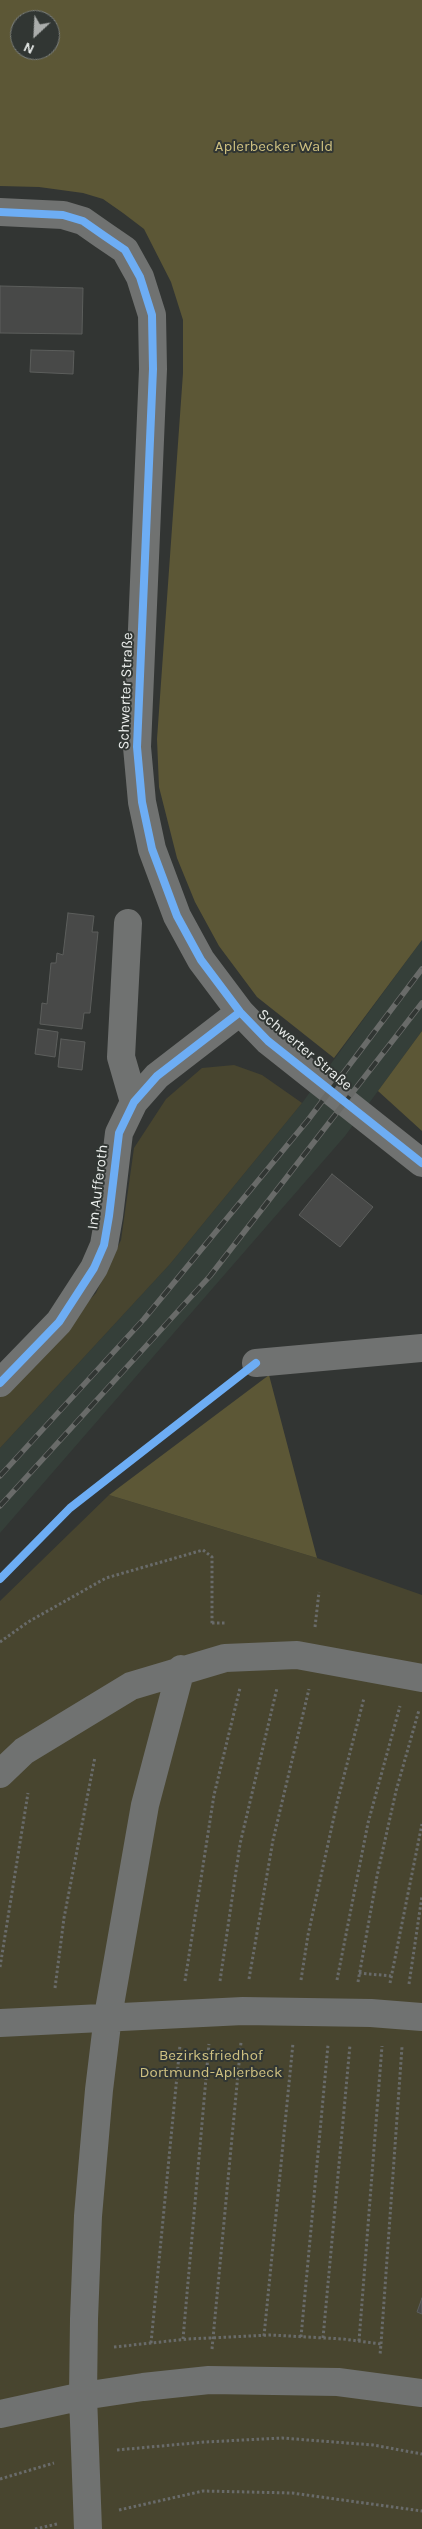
<!DOCTYPE html>
<html>
<head>
<meta charset="utf-8">
<style>
  body { margin:0 }
  #map { position:relative; width:422px; height:2529px; overflow:hidden; background:#323533; font-family:Karla,sans-serif }
  canvas { display:block }
  .north { position:absolute; left:10px; top:10px; width:50px; height:50px; box-sizing:border-box; background:#313633; border:1px solid #7b7f7d; border-radius:50%; rotate:205deg; font-size:14px; font-weight:700; line-height:20px; text-align:center; color:#eaedeb }
  .north::after { content:''; display:block; margin:auto; width:18px; height:22px; background:#aaadab; clip-path:polygon(50% 0,100% 100%,50% 72%,0 100%) }
</style>
</head>
<body>
<div id="map">
<canvas width="422" height="2529"></canvas>
<div class="north">N</div>
</div>
<script>
const g = document.querySelector('canvas').getContext('2d');
g.lineJoin = 'round';
function paint(path, color) {
  g.fillStyle = color;
  g.fill(path, 'evenodd');
}
function shape(rows) {
  const path = new Path2D();
  for (const r of rows) {
    path.moveTo(r[0], r[1]);
    for (let i = 2; i < r.length; i += 2) path.lineTo(r[i], r[i + 1]);
  }
  return path;
}
function trace(path, color, width, dash) {
  g.strokeStyle = color;
  g.lineWidth = width;
  g.lineCap = dash ? 'butt' : 'round';
  g.setLineDash(dash || []);
  g.stroke(path);
}
function write(font, color, halo, rows, align = 'center') {
  g.font = font + ' Karla,sans-serif';
  g.lineWidth = 4;
  g.setLineDash([]);
  g.textBaseline = 'middle';
  g.strokeStyle = halo;
  g.fillStyle = color;
  for (const [text, x, y, turn = 0] of rows) {
    g.save();
    g.translate(x, y);
    g.rotate((+turn || 0) * Math.PI / 180);
    g.textAlign = isNaN(turn) ? turn : align;
    if (halo) g.strokeText(text, 0, 0);
    g.fillText(text, 0, 0);
    g.restore();
  }
}
paint(shape([
  [422,940,422,1031,345,1136,0,1533,0,1448,170,1264,302,1103]
]), '#353f39');
paint(shape([
  [234,1065,262,1075,302,1103,170,1264,0,1448,0,1394,96,1293,121,1240,134,1148,166,1099,202,1068],
  [109,1495,317,1558,422,1595,422,2529,0,2529,0,1601]
]), '#48452f');
paint(shape([
  [0,0,422,0,422,940,334,1058,257,997,219,946,195,902,177,858,159,787,157,739,183,373,183,320,171,282,144,229,123,213,103,199,83,193,39,187,0,186],
  [20,20,50,20,50,50,20,50],
  [422,1031,422,1131,378,1091],
  [269,1375,317,1558,109,1495]
]), '#5c5736');
const building = shape([
  [0,286,83,288,82,334,0,333,0,286],
  [31,350,74,351,73,374,30,372,31,350],
  [68,913,94,916,92,932,98,932,90,1013,84,1013,82,1029,40,1024,42,1003,47,1004,51,963,56,963,57,953,63,955,68,913],
  [38,1029,58,1032,55,1057,35,1054,38,1029],
  [61,1039,85,1042,82,1070,58,1067,61,1039],
  [332,1174,373,1207,340,1247,299,1215,332,1174],
  [422,2298,422,2314,417,2312,422,2298]
]);
paint(building, '#484948');
trace(building, '#5c5e5c', 1);
trace(shape([
  [212,1623,227,1623],
  [315,1627,319,1592],
  [0,1642,28,1622,106,1578,203,1550,212,1557,212,1625],
  [0,1967,28,1793],
  [359,1973,391,1976],
  [249,1979,273,1840,309,1689],
  [301,1980,308,1935,337,1803,364,1698],
  [337,1980,368,1823,400,1706],
  [185,1981,214,1795,240,1688],
  [220,1981,240,1844,277,1688],
  [358,1982,377,1876,396,1791,419,1710],
  [390,1983,422,1824],
  [409,1984,422,1896],
  [55,1988,64,1918,95,1757],
  [264,2336,293,2043],
  [301,2337,328,2045],
  [323,2338,350,2045],
  [183,2339,209,2044],
  [359,2341,382,2046],
  [151,2343,180,2045],
  [381,2344,402,2047],
  [114,2347,188,2339,271,2335,343,2339,381,2344,380,2355],
  [212,2349,241,2042],
  [117,2450,205,2442,282,2438,373,2445,422,2454],
  [0,2479,54,2463],
  [119,2510,203,2491,292,2493,422,2511],
  [35,2529,57,2524]
]), '#696b6a', 3, [2.5, 2.5]);
trace(shape([
  [0,212,63,215,83,221,103,235,125,250,140,277,152,315,153,369,137,747,142,802,152,849,177,916,201,960,240,1012,268,1041,422,1163],
  [128,923,121,1057,134,1102],
  [256,1363,422,1348],
  [0,1383,59,1322,94,1268,104,1245,109,1216,119,1133,134,1102,157,1076,240,1012],
  [0,1774,24,1751,131,1686,225,1658,297,1655,422,1678],
  [0,2023,243,2011,371,2013,422,2017],
  [0,2414,83,2396,143,2387,209,2380,338,2382,422,2393],
  [88,2529,83,2396,84,2319,88,2216,99,2090,108,2016,145,1805,181,1669]
]), '#707271', 28);
const rail = shape([
  [0,1476,144,1319,308,1120,422,969],
  [0,1506,210,1276,422,1003]
]);
trace(rail, '#696b69', 5.5);
trace(rail, '#313633', 4, [11]);
trace(shape([
  [0,212,63,215,83,221,103,235,125,250,140,277,152,315,153,369,137,747,142,802,152,849,177,916,201,960,240,1012,268,1041,422,1163],
  [0,1383,59,1322,94,1268,104,1245,109,1216,119,1133,134,1102,157,1076,240,1012],
  [0,1579,70,1508,256,1363]
]), '#6dadf4', 8);
write('15px', '#cfc181', '#313633', [
  ["Aplerbecker Wald",274,147],
  ["Bezirksfriedhof",211,2056],
  ["Dortmund-Aplerbeck",211,2073]
]);
write('15px', '#eaedeb', '#313633', [
  ["Schwerter Straße",126,691,-88],
  ["Schwerter Straße",305,1050,40],
  ["Im Aufferoth",98,1187,-83]
]);
</script>
</body>
</html>
